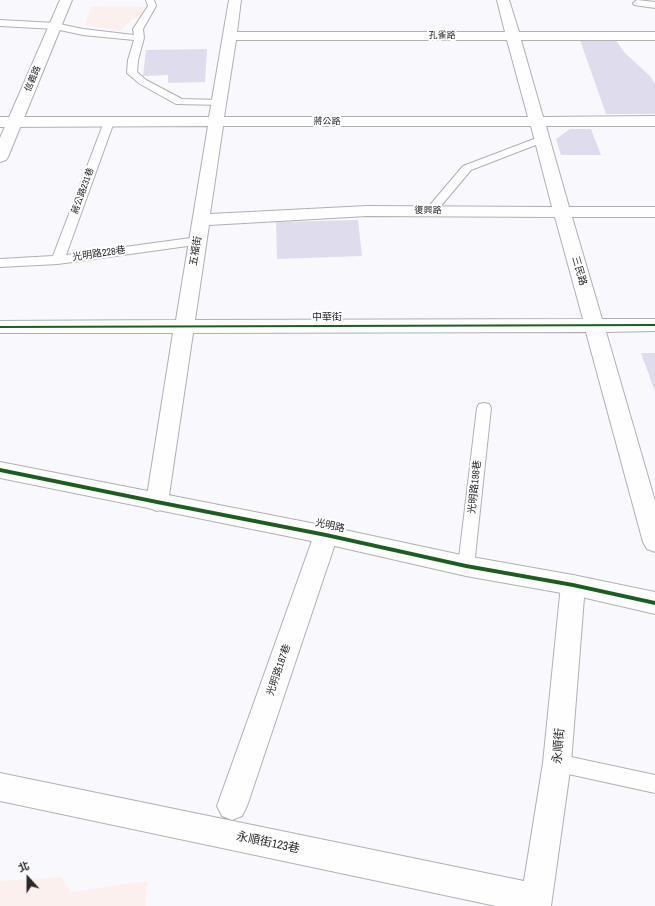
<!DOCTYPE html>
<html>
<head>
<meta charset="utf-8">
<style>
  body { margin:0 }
  #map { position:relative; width:655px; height:906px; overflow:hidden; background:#f8f8fd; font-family:"Archivo Narrow","Noto Sans TC",sans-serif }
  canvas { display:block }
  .north { position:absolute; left:8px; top:858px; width:40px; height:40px; -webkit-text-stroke:3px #fff; paint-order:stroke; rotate:339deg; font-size:11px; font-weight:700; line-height:16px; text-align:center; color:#29292c }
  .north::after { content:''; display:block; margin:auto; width:14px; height:18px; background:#29292c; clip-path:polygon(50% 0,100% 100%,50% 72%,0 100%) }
</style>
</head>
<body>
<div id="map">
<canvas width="655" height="906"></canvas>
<div class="north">北</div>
</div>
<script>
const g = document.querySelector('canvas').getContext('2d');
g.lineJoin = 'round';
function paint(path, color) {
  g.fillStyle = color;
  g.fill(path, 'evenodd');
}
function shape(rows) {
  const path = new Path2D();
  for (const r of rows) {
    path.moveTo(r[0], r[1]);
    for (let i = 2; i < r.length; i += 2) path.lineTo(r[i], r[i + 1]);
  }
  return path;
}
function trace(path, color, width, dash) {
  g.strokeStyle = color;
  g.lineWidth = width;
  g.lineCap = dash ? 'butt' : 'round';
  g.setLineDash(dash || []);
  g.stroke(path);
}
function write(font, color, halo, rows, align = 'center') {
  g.font = font + ' "Archivo Narrow","Noto Sans TC",sans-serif';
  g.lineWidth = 4;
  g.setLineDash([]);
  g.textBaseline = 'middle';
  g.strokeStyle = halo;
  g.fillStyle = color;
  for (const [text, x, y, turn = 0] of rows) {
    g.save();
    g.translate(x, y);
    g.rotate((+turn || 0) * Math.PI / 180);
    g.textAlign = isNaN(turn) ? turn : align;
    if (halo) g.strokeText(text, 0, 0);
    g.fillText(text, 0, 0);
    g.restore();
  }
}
paint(shape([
  [91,6,148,7,119,31,85,25],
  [61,877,71,892,147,881,145,906,0,906,0,881]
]), '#fbf0ee');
paint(shape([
  [615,39,625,53,650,76,655,84,655,114,606,114,580,40],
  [207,49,205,82,168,83,168,75,143,76,146,50],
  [570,129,591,129,601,155,561,155,556,139],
  [358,220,362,256,277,259,276,222],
  [641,353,655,353,655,392]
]), '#dfdcee');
const service = shape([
  [146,0,154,0,156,6,143,29,144,38,138,60,137,72,146,80,182,99,219,100,223,101,224,103,223,105,176,104,140,84,127,73,128,60,134,40,83,35,55,29,0,26,0,20,55,23,83,29,134,35,133,29,148,6,146,0],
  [637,0,655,2,655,8,634,5,633,3,637,0],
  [109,119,114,122,66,255,198,237,202,238,204,241,202,244,58,264,0,267,0,259,53,256,104,122,109,119],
  [542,136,547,139,546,141,471,170,435,213,431,214,427,213,425,211,463,166,542,136],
  [484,403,489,404,491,408,474,566,472,571,466,573,460,571,458,566,477,408,479,404,484,403],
  [557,754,655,775,655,793,550,770,547,763,550,756,557,754]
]);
const minor = shape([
  [229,0,241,0,237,32,505,32,497,0,509,0,519,32,655,32,655,40,521,40,543,117,655,116,655,126,546,126,569,207,655,207,655,217,572,217,602,319,655,319,655,331,606,332,655,501,655,552,647,549,643,542,586,332,193,333,168,502,165,508,157,511,149,508,146,502,173,333,0,333,0,321,176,320,208,126,0,127,0,117,209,117,229,0],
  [236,40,507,40,528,117,224,117,236,40],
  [223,126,531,126,552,207,367,206,210,214,223,126],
  [367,216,555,217,583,319,195,320,209,225,367,216],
  [326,526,334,528,338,535,247,806,242,816,232,820,222,816,217,806,314,535,318,528,326,526],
  [573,575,582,578,585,585,571,763,551,906,496,906,0,801,0,773,524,881,543,763,561,585,564,578,573,575]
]);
const tertiary = shape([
  [60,0,72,0,8,157,6,160,0,162,0,138,60,0],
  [0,462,326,526,466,556,573,575,655,592,655,614,573,595,466,576,326,544,0,478,0,462]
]);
trace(service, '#b0b0b4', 2);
trace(minor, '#b0b0b4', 2);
trace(tertiary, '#b0b0b4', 2);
paint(service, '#fefeff');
paint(minor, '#fefeff');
paint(tertiary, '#fefeff');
paint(shape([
  [655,324,655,326,0,328,0,326,655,324],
  [0,468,157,500,326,533,466,564,573,583,655,601,655,605,573,587,466,568,326,537,157,504,0,472,0,468]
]), '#1b5e20');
write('9px', '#29292c', '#fff', [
  ["孔雀路",442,36],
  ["信義路",33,79,-67],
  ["蔣公路",327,122],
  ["蔣公路231巷",83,191,-70],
  ["復興路",428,211]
]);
write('10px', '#29292c', '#fff', [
  ["五福街",196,251,-81],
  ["光明路228巷",99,254,-8],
  ["三民路",579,271,74],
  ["中華街",327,317],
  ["光明路198巷",475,487,-84],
  ["光明路",330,526,12],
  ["光明路187巷",279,670,-71]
]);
write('12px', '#29292c', '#fff', [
  ["永順街",559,746,-85],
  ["永順街123巷",268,843,12]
]);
</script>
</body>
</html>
